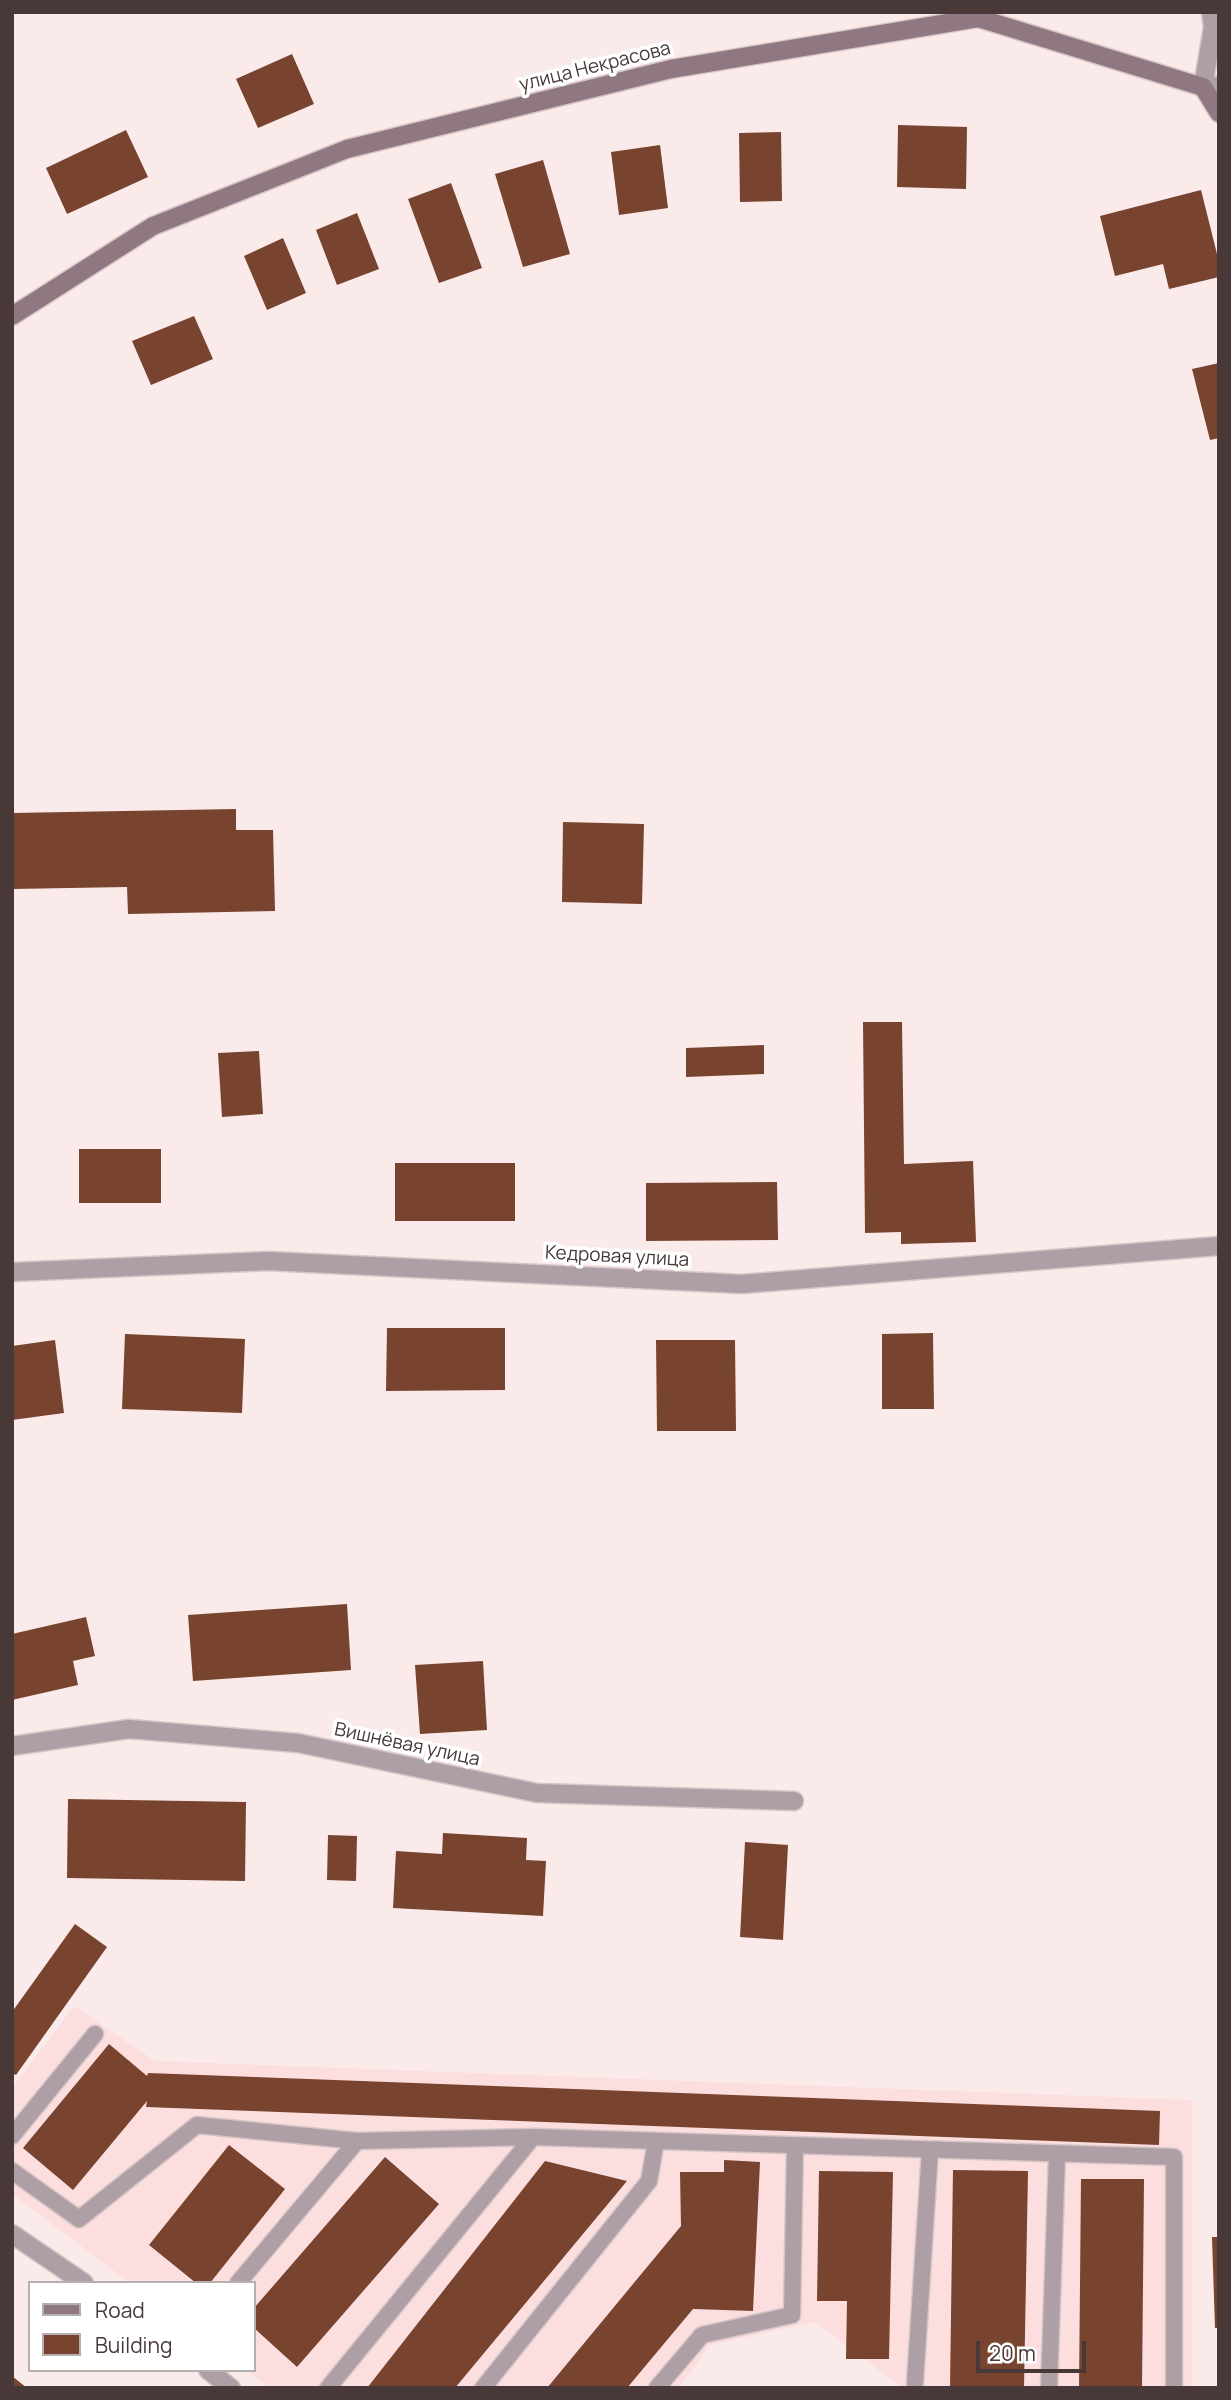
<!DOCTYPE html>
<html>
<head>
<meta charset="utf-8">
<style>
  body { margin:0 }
  #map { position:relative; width:1231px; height:2400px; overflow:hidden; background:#fbeaea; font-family:Manrope,sans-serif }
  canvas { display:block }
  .frame { position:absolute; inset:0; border:14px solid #483838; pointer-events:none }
  .legend { position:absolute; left:28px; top:2281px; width:228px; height:91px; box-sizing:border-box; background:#fff; border:2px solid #b6afaf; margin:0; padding:9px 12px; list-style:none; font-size:21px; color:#483838 }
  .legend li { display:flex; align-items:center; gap:14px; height:35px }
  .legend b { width:35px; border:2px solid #b6afaf }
  .scale { position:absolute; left:976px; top:2341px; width:110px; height:32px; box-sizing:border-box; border:4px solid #483838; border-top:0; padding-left:9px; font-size:21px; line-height:24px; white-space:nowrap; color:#483838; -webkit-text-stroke:5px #fff; paint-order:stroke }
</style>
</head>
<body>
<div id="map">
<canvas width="1231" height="2400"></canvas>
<div class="frame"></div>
<ul class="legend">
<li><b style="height:9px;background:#8f7881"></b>Road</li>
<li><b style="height:19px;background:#78432f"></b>Building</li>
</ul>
<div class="scale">20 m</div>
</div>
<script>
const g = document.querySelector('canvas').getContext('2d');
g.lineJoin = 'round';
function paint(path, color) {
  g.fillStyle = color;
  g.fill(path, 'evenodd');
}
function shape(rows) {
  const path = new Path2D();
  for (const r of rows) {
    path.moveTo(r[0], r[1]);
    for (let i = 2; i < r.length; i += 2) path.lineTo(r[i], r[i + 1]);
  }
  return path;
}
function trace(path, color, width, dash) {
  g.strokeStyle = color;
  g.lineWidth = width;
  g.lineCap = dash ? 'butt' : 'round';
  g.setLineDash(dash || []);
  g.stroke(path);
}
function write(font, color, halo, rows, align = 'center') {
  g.font = font + ' Manrope,sans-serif';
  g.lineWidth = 7;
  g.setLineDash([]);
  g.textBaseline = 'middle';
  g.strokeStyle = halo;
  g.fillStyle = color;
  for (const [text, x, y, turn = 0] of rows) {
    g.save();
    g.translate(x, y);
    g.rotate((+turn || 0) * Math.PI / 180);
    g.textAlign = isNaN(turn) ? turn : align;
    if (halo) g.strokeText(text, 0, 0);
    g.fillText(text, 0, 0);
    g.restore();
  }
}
paint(shape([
  [74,2006,155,2061,1192,2100,1192,2388,903,2388,815,2322,710,2345,679,2388,269,2388,246,2370,254,2370,254,2283,130,2283,12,2194,12,2088]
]), '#fcdede');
paint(shape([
  [292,54,314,104,258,128,236,79],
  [898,125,967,127,966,189,897,187],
  [126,130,148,177,67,214,46,168],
  [781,132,782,201,740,202,739,133],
  [660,145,668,208,619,215,611,152],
  [543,160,570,254,523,267,495,174],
  [451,183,482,268,439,283,408,199],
  [1201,190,1219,262,1219,277,1169,289,1163,264,1115,276,1100,216],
  [357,213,379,269,337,285,316,230],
  [283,238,306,293,267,310,244,256],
  [194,316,213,359,151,385,132,341],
  [1219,363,1219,438,1210,440,1192,369],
  [236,809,236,830,273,830,275,911,128,914,127,887,12,889,12,813],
  [563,822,644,824,642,904,562,902],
  [863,1022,902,1022,904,1164,973,1161,976,1242,901,1244,901,1232,865,1233],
  [764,1045,764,1074,686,1077,686,1048],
  [259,1051,263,1114,222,1117,218,1053],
  [79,1149,161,1149,161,1203,79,1203],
  [395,1163,515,1163,515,1221,395,1221],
  [777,1182,778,1240,646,1241,646,1183],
  [387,1328,505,1328,505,1390,386,1391],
  [933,1333,934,1409,882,1409,882,1334],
  [125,1334,245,1339,242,1413,122,1409],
  [55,1340,64,1413,12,1420,12,1346],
  [656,1340,735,1340,736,1431,657,1431],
  [347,1604,351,1670,193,1681,188,1615],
  [86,1617,95,1656,73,1661,78,1685,12,1700,12,1634],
  [483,1661,487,1730,420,1734,415,1665],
  [68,1799,246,1802,245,1881,67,1878],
  [443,1833,527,1838,526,1860,546,1861,543,1916,393,1908,396,1851,442,1854],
  [328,1835,357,1836,356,1881,327,1880],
  [745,1842,788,1845,783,1940,740,1937],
  [75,1924,107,1947,16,2075,12,2073,12,2012],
  [109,2044,147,2076,148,2073,1160,2111,1159,2145,146,2107,147,2101,73,2190,23,2148],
  [229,2145,285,2189,210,2283,196,2283,149,2245],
  [385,2157,439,2204,297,2367,254,2328,254,2308],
  [724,2160,760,2162,753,2311,693,2309,627,2388,547,2388,681,2226,680,2172,724,2172],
  [545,2161,627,2181,455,2388,367,2388],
  [953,2170,1028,2171,1024,2388,950,2388],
  [819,2171,893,2172,889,2359,846,2359,847,2301,817,2301],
  [1081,2179,1144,2179,1142,2388,1079,2388],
  [1212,2237,1219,2237,1219,2328,1215,2328],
  [12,2376,27,2388,12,2388]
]), '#78432f');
const lane = shape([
  [12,2136,95,2034],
  [12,2171,79,2219,197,2125,357,2141,533,2137,1174,2157,1174,2388],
  [238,2283,357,2141],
  [915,2383,930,2150],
  [328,2388,533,2137],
  [483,2388,649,2181,656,2141],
  [657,2388,702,2335,792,2315,795,2146],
  [1049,2388,1057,2155]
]);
const street = shape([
  [1211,12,1213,27,1203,87,1219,86],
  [12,1272,268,1261,742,1284,1219,1246],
  [12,1746,129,1729,298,1743,537,1793,794,1801],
  [12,2234,84,2283],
  [208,2370,231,2388]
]);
const secondary = shape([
  [12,316,153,226,347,149,671,69,978,18,1203,87,1219,113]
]);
trace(lane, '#d7c6c6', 19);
trace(street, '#d7c6c6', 21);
trace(secondary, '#d7c6c6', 21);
trace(lane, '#ae9ea5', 16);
trace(street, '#ae9ea5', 18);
trace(secondary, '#8f7881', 18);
write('19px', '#483838', '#fff', [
  ["улица Некрасова",595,67,-14],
  ["Кедровая улица",617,1257,3],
  ["Вишнёвая улица",407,1745,12]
]);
</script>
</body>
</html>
